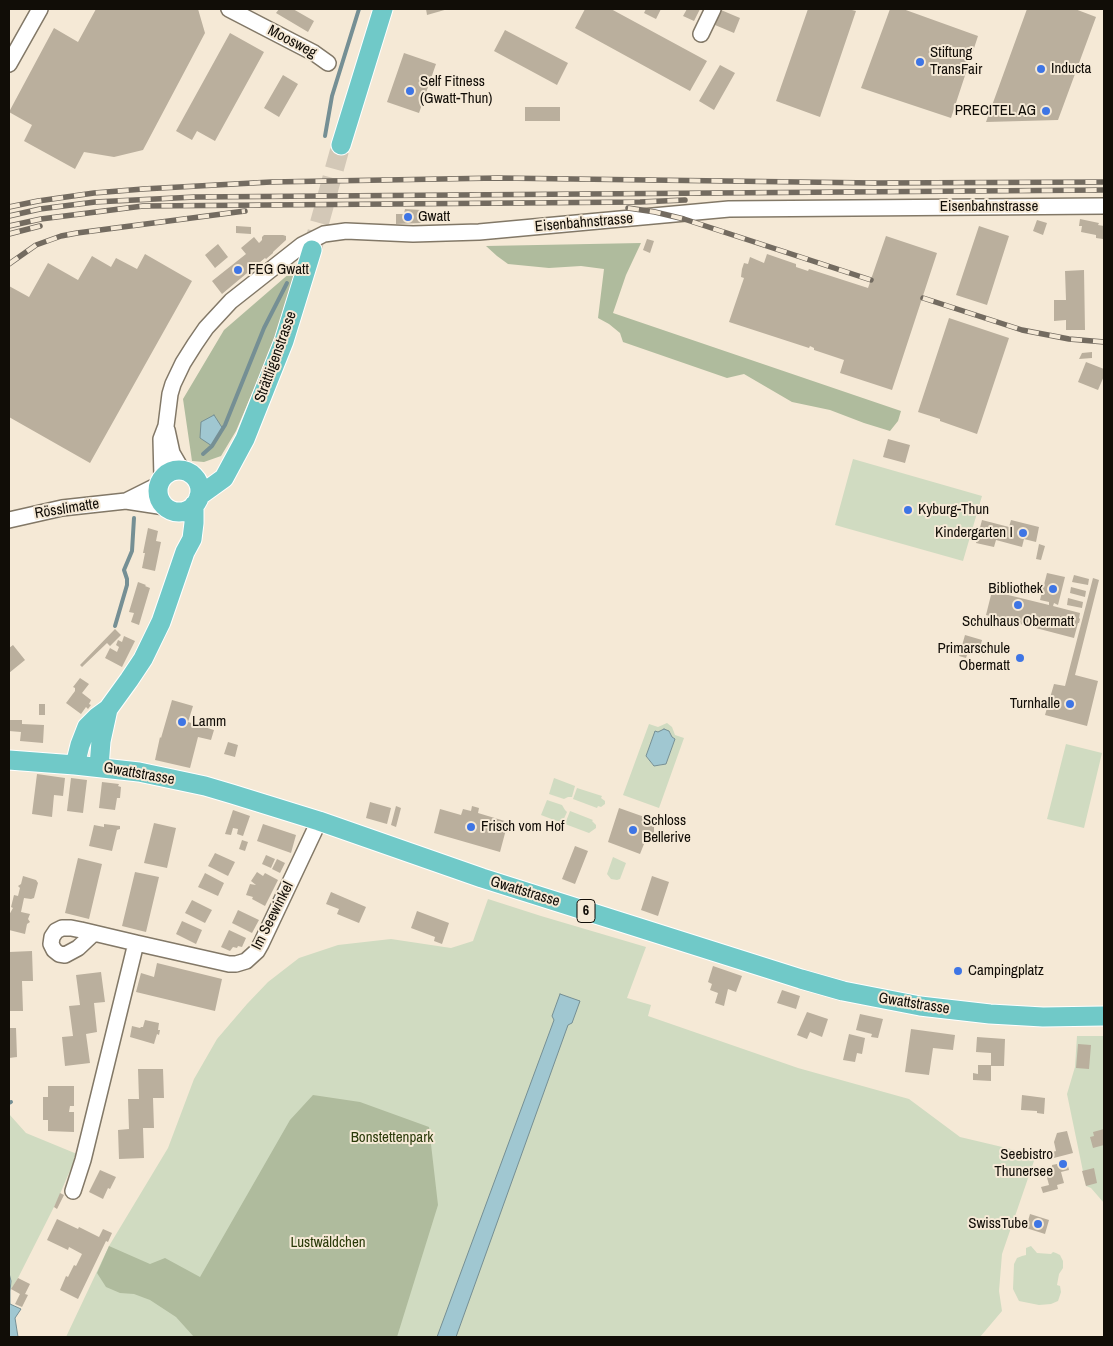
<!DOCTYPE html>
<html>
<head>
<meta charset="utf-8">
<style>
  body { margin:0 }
  #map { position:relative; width:1113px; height:1346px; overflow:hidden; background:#f5e9d6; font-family:"Archivo Narrow",sans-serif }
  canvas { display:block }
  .frame { position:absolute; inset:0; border:10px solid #110d07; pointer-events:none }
</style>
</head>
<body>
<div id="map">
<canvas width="1113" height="1346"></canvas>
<div class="frame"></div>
</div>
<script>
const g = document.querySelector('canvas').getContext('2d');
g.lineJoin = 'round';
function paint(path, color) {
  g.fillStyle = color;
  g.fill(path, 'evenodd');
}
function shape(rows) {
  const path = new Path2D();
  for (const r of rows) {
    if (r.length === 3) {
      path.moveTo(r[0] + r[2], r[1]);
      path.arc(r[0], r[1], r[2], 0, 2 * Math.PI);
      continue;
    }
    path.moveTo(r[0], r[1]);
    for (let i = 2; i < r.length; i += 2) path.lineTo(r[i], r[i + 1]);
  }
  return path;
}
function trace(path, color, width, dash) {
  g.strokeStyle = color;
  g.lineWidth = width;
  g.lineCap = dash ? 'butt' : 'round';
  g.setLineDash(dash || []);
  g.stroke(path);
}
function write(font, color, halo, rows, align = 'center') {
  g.font = font + ' "Archivo Narrow",sans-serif';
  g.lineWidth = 4;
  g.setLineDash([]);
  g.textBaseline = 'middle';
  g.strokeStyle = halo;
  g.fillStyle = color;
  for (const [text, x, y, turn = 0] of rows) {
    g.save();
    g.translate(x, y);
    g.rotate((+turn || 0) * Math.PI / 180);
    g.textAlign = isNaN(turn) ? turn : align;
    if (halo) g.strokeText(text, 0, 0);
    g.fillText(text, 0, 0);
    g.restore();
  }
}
paint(shape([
  [853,459,982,496,963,561,835,525],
  [667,723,672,727,675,735,684,738,659,808,623,795,649,724,658,727],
  [655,732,670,732,672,737,675,739,666,764,657,766,653,765,646,756],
  [1066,744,1102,753,1084,828,1047,819],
  [554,778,575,786,572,797,568,797,564,799,549,794],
  [577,788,602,796,601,798,605,801,605,804,601,807,598,806,597,808,573,799],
  [547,800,562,805,565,810,567,812,562,823,541,815],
  [570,811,593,820,592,821,596,825,596,828,589,833,565,824],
  [613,857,626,863,620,879,617,880,611,879,607,874],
  [488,899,541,916,646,947,627,998,651,1005,648,1016,798,1068,909,1099,960,1137,1036,1155,1002,1254,999,1291,1002,1311,980,1337,456,1337,457,1335,440,1328,437,1337,66,1337,109,1246,168,1148,194,1079,217,1039,247,1004,268,982,299,958,338,945,391,939,451,948,473,941],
  [1077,1036,1104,1036,1104,1203,1091,1188,1086,1186,1067,1094,1075,1067],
  [9,1114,26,1133,77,1154,57,1201,18,1278,10,1291,11,1281,9,1273],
  [1031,1246,1037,1253,1051,1254,1053,1252,1056,1253,1060,1255,1063,1261,1063,1268,1059,1274,1057,1285,1060,1286,1061,1292,1058,1301,1051,1304,1039,1305,1019,1301,1013,1289,1014,1264,1017,1258,1022,1256,1026,1255,1026,1248]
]), '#d0dbc1');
paint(shape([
  [641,243,626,275,613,313,901,411,898,421,890,431,864,423,830,410,792,402,744,374,727,378,623,342,620,333,609,324,598,318,604,269,581,266,549,268,508,264,497,256,486,246],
  [298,266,279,330,236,431,221,456,204,462,192,461,183,399,224,330],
  [313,1095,360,1102,429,1127,438,1205,397,1337,194,1337,176,1317,150,1300,134,1294,120,1293,106,1287,97,1273,109,1246,150,1264,165,1258,200,1277,290,1120]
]), '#afbb9d');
const water = shape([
  [214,415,223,429,212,446,200,438,201,422,214,415],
  [664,729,669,731,672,737,675,739,666,764,654,766,646,756,655,731,658,732,664,729],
  [560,994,580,1001,572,1023,568,1025,456,1337,437,1337,554,1020,552,1016,560,994],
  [9,1273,11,1281,10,1291,10,1304,21,1309,15,1318,18,1337,9,1337,9,1273]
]);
paint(water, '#a0c7d1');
trace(water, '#758f94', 1);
trace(shape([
  [325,136,332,96,359,9],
  [203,454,212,446,225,425,264,328,287,283],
  [115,626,127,585,127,579,124,570,132,551,134,518],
  [9,1103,11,1102]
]), '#758f94', 4);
paint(shape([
  [96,9,198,9,205,33,143,150,114,157,84,152,75,169,24,141,32,125,9,112,54,28,78,42],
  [279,9,293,9,314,21,308,32,276,13],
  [426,9,448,9,427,15],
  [585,9,611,9,707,61,690,91,575,28],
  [646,9,661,9,656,19,644,13],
  [687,9,700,9,694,21,683,16],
  [808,9,848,9,856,11,820,117,776,101],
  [890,9,903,9,978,36,951,118,861,88],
  [1027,9,1075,9,1096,17,1058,120,986,122],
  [721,10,740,18,734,33,715,25],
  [505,30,568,63,557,85,494,51],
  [230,33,264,52,215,141,197,131,192,140,176,131],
  [404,53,436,64,419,113,387,102],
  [720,65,735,73,714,110,699,101],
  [283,75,298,84,279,117,264,108],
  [525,107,560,107,560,121,525,121],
  [405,209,421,210,421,223,396,224,396,214,404,214],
  [1080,219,1099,223,1098,225,1104,226,1103,239,1096,238,1096,235,1081,232,1082,226,1079,226],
  [1037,220,1047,223,1043,235,1033,231],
  [236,226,251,227,251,234,236,233],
  [979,226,1009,236,987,305,956,295],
  [264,235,283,235,286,236,286,240,273,252,273,253,266,259,265,258,222,294,212,281,246,254,241,248,254,237,259,243,262,240,262,237],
  [886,236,937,253,892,390,840,373,844,360,814,350,814,348,810,346,809,348,729,322,744,278,741,277,742,269,744,263,748,264,750,257,764,263,767,254,796,264,796,267,808,271,809,269,868,288],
  [647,239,654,241,650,253,643,250],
  [218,244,228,257,215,268,205,255],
  [145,254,192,281,90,463,9,417,9,286,29,297,48,263,78,280,92,256,111,267,116,258,137,269],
  [1084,270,1085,330,1066,330,1066,320,1054,321,1054,300,1066,300,1065,271],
  [949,318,1009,338,977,434,940,421,940,419,918,412],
  [1092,352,1092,358,1079,359,1082,353],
  [1086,362,1104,369,1104,376,1098,390,1078,382],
  [888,439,910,445,905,463,883,457],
  [982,520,1009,527,1011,520,1039,527,1036,542,1024,539,1022,547,996,540,994,547,976,543],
  [148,528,158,531,156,541,161,542,155,571,142,568,145,553,143,553],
  [1039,544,1045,546,1041,560,1036,559],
  [1047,573,1065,577,1058,605,1054,603,1053,606,1080,613,1079,618,1080,619,1079,623,1078,623,1074,638,986,615,992,591,1049,605,1049,602,1040,600],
  [1074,575,1089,579,1088,585,1072,582],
  [1093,578,1099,580,1075,675,1098,681,1087,726,1045,715,1054,684,1065,686],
  [138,582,146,585,145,586,150,588,139,625,131,622,134,613,129,612],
  [1071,587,1086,591,1085,597,1070,593],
  [1068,598,1083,602,1082,608,1067,605],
  [115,629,121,635,110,646,107,643,82,667,80,665],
  [965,635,982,640,979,652,969,649,966,658,959,656],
  [124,636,135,641,122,667,105,658,110,648,117,652,119,647,116,645,118,640,122,642],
  [13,645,25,660,9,673,9,648],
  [80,678,89,684,82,693,91,700,89,704,91,705,88,709,86,707,81,714,66,703,75,691,75,688,73,687],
  [172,700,193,706,188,722,214,730,211,740,198,737,190,768,155,760,160,737,161,738],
  [39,704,45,704,45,715,39,715],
  [9,720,22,720,22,724,44,725,43,743,20,741,21,732,9,731],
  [228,742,238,745,235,757,224,754],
  [37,774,65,778,63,796,54,795,52,817,32,814],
  [71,778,87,780,83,813,67,811],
  [102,782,119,784,118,786,121,787,120,798,117,798,115,810,99,808],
  [370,802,391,808,387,824,366,818],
  [396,806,401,808,396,827,391,825],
  [472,806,479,808,478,813,508,822,500,852,434,833,440,809,461,815,463,809,471,811],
  [619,808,653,820,651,826,654,827,654,832,653,837,649,840,646,839,640,854,608,842],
  [233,810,250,816,243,836,237,834,238,829,233,828,231,835,225,834],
  [154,823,176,828,167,868,144,863],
  [104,824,120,826,120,829,117,830,112,851,89,846,94,825,104,827],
  [263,824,296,835,291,853,257,841],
  [242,840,248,842,245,851,239,849],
  [575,846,588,851,575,884,562,879],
  [215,853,235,862,228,876,208,866],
  [266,855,275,859,271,868,262,864],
  [78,858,102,864,89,919,65,913],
  [277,859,285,863,280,873,272,869],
  [135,872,159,877,146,932,122,926],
  [257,872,263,876,265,873,278,880,265,906,252,899,253,897,246,895,250,884,256,885,251,881],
  [205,873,224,883,218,896,198,887],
  [23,876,36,880,38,883,34,898,31,899,24,898,21,912,30,914,28,919,30,922,27,924,25,934,9,930,10,923,9,923,9,915,13,908,11,907,14,895,18,896,20,888,18,886,21,884],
  [652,876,669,882,658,916,641,910],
  [331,892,366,907,359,923,337,914,339,909,326,904],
  [192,900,212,910,205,923,185,913],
  [238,910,259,920,252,933,232,923],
  [417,911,449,923,442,944,434,941,435,937,411,928],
  [182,921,202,930,196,944,176,934],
  [229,930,246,938,242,947,238,946,237,948,233,947,230,951,221,947],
  [32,951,33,981,22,981,23,1011,9,1011,9,952],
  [157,963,222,979,215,1011,136,992,141,973,154,977],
  [713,966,742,976,736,992,728,989,724,1006,715,1003,718,993,710,990,712,984,708,982],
  [101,972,105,1002,94,1003,97,1032,86,1034,90,1063,65,1066,62,1037,73,1036,69,1006,80,1005,76,975],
  [782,990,800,996,796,1009,777,1003],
  [807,1012,828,1019,822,1037,810,1032,807,1039,797,1035],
  [860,1014,883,1019,878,1038,871,1037,872,1034,856,1030],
  [145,1020,159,1023,158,1030,160,1030,159,1035,157,1034,154,1044,130,1037,132,1026,140,1028,141,1027,143,1027],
  [9,1028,16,1028,17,1057,9,1058],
  [911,1029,955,1035,953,1050,933,1048,929,1075,905,1072],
  [849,1034,865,1038,862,1054,857,1053,855,1062,843,1060],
  [977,1037,1005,1039,1004,1066,991,1066,991,1081,973,1080,973,1073,978,1074,978,1065,991,1065,991,1053,976,1052],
  [1078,1044,1091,1045,1089,1069,1076,1068],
  [138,1069,163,1069,164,1098,153,1098,154,1128,143,1128,144,1158,119,1159,118,1130,129,1129,128,1099,139,1099],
  [48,1086,74,1086,74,1106,70,1106,69,1112,74,1112,74,1132,48,1131,48,1120,43,1120,43,1097,48,1097],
  [1022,1095,1045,1098,1044,1114,1037,1113,1037,1111,1021,1110],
  [1104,1129,1104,1145,1093,1148,1090,1137,1094,1136,1093,1132],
  [1067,1131,1073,1153,1050,1159,1049,1153,1056,1151,1054,1142,1057,1133],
  [1067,1162,1069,1170,1061,1172,1064,1183,1057,1185,1058,1189,1043,1193,1041,1187,1049,1185,1045,1170,1052,1168,1052,1165],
  [1094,1168,1097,1183,1086,1186,1082,1171],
  [100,1170,116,1177,110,1189,108,1188,103,1199,89,1192],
  [60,1193,64,1195,57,1209,54,1207],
  [1030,1214,1049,1220,1045,1234,1026,1228],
  [57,1219,78,1229,79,1227,99,1237,103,1229,112,1233,108,1242,106,1241,78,1299,60,1290,66,1276,68,1277,74,1265,76,1266,82,1254,69,1247,68,1250,47,1240],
  [18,1278,30,1284,25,1294,28,1295,22,1307,15,1304,20,1294,11,1289]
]), '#baaf9d');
trace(shape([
  [312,250,341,145]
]), '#d3c8b7', 19, [19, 9]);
const minor = shape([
  [229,9,314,53,328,63],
  [701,34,713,9],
  [9,64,40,9],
  [167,430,172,453,179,465,184,471],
  [162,478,161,439,166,426,170,394,173,384,183,363,195,344,206,328,231,301,302,245,324,234,346,231,413,234,479,232,729,209,1104,206],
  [126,501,158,485],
  [9,520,62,508,126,501,165,507],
  [94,933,78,948,65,955,59,954,54,950,51,944,52,937,56,931,62,928,71,928,81,930,136,943],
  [73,1191,83,1160,136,943,229,964,236,964,246,961,257,951,261,944,319,821]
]);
const major = shape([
  [341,145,383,9],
  [179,491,21],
  [199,496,224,478,245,439,284,341,312,250],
  [9,760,75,765,139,772,205,786,232,794,319,821,482,878,801,979,843,991,920,1006,990,1014,1043,1017,1104,1016],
  [75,765,80,745,87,727,97,717,108,709,129,680,143,659,161,622,185,552,192,539,194,523,194,505],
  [99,767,101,741,108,709]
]);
trace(minor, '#827867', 18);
trace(major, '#fff', 21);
trace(minor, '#fff', 15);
trace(major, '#70c9c8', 19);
const rail = shape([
  [9,207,38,201,94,193,143,189,271,182,498,178,876,183,1104,182],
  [628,208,655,212,684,219,871,280],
  [9,216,40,209,95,202,195,197,1104,190],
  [9,226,41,219,143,206,640,202,685,200],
  [9,234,40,226],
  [9,264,36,245,61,236,77,233,245,211],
  [923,298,1022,330,1069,339,1104,342]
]);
trace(rail, '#736b60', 5.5);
trace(rail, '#f5e9d6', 4, [11]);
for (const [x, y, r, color] of [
  [920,62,5,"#3e75e5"],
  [1041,69,5,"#3e75e5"],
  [410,91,5,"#3e75e5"],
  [1046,111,5,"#3e75e5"],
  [408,217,5,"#3e75e5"],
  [238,270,5,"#3e75e5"],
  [908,510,5,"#3e75e5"],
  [1023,533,5,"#3e75e5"],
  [1053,589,5,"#3e75e5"],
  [1018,605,5,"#3e75e5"],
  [1020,658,5,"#3e75e5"],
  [1070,704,5,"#3e75e5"],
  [182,722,5,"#3e75e5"],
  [471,827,5,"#3e75e5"],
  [633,830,5,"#3e75e5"],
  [958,971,5,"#3e75e5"],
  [1063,1164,5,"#3e75e5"],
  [1038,1224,5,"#3e75e5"]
]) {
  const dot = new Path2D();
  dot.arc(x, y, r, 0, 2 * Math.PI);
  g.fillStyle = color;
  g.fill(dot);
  trace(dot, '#f5e9d6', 2);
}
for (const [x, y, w] of [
  [586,911,18]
]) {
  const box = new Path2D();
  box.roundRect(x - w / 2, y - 11.5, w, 23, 4);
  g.fillStyle = '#f5e9d6';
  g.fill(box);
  trace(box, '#110d07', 1);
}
write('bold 14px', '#110d07', null, [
  ["6",586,911]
]);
write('15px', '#110d07', '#f5e9d6', [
  ["Moosweg",292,42,28],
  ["Eisenbahnstrasse",989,207],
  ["Eisenbahnstrasse",584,223,-5],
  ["Strättligenstrasse",276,357,-70],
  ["Rösslimatte",67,509,-9],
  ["Gwattstrasse",139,774,10],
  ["Gwattstrasse",525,892,17],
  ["Im Seewinkel",273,916,-63],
  ["Gwattstrasse",914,1004,9]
]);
write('15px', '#110d07', '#f5e9d6', [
  ["Stiftung",930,53],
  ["TransFair",930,70],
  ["Inducta",1051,69],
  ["Self Fitness",420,82],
  ["(Gwatt-Thun)",420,99],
  ["PRECITEL AG",1036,111,"right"],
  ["Gwatt",418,217],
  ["FEG Gwatt",248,270],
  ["Kyburg-Thun",918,510],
  ["Kindergarten I",1013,533,"right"],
  ["Bibliothek",1043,589,"right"],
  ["Schulhaus Obermatt",1018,622,"center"],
  ["Primarschule",1010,649,"right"],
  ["Obermatt",1010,666,"right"],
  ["Turnhalle",1060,704,"right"],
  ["Lamm",192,722],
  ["Schloss",643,821],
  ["Bellerive",643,838],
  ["Frisch vom Hof",481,827],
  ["Campingplatz",968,971],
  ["Seebistro",1053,1155,"right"],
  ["Thunersee",1053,1172,"right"],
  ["SwissTube",1028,1224,"right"]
], 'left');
write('15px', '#2a3a09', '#f5e9d6', [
  ["Bonstettenpark",392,1138],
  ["Lustwäldchen",328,1243]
]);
</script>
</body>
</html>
